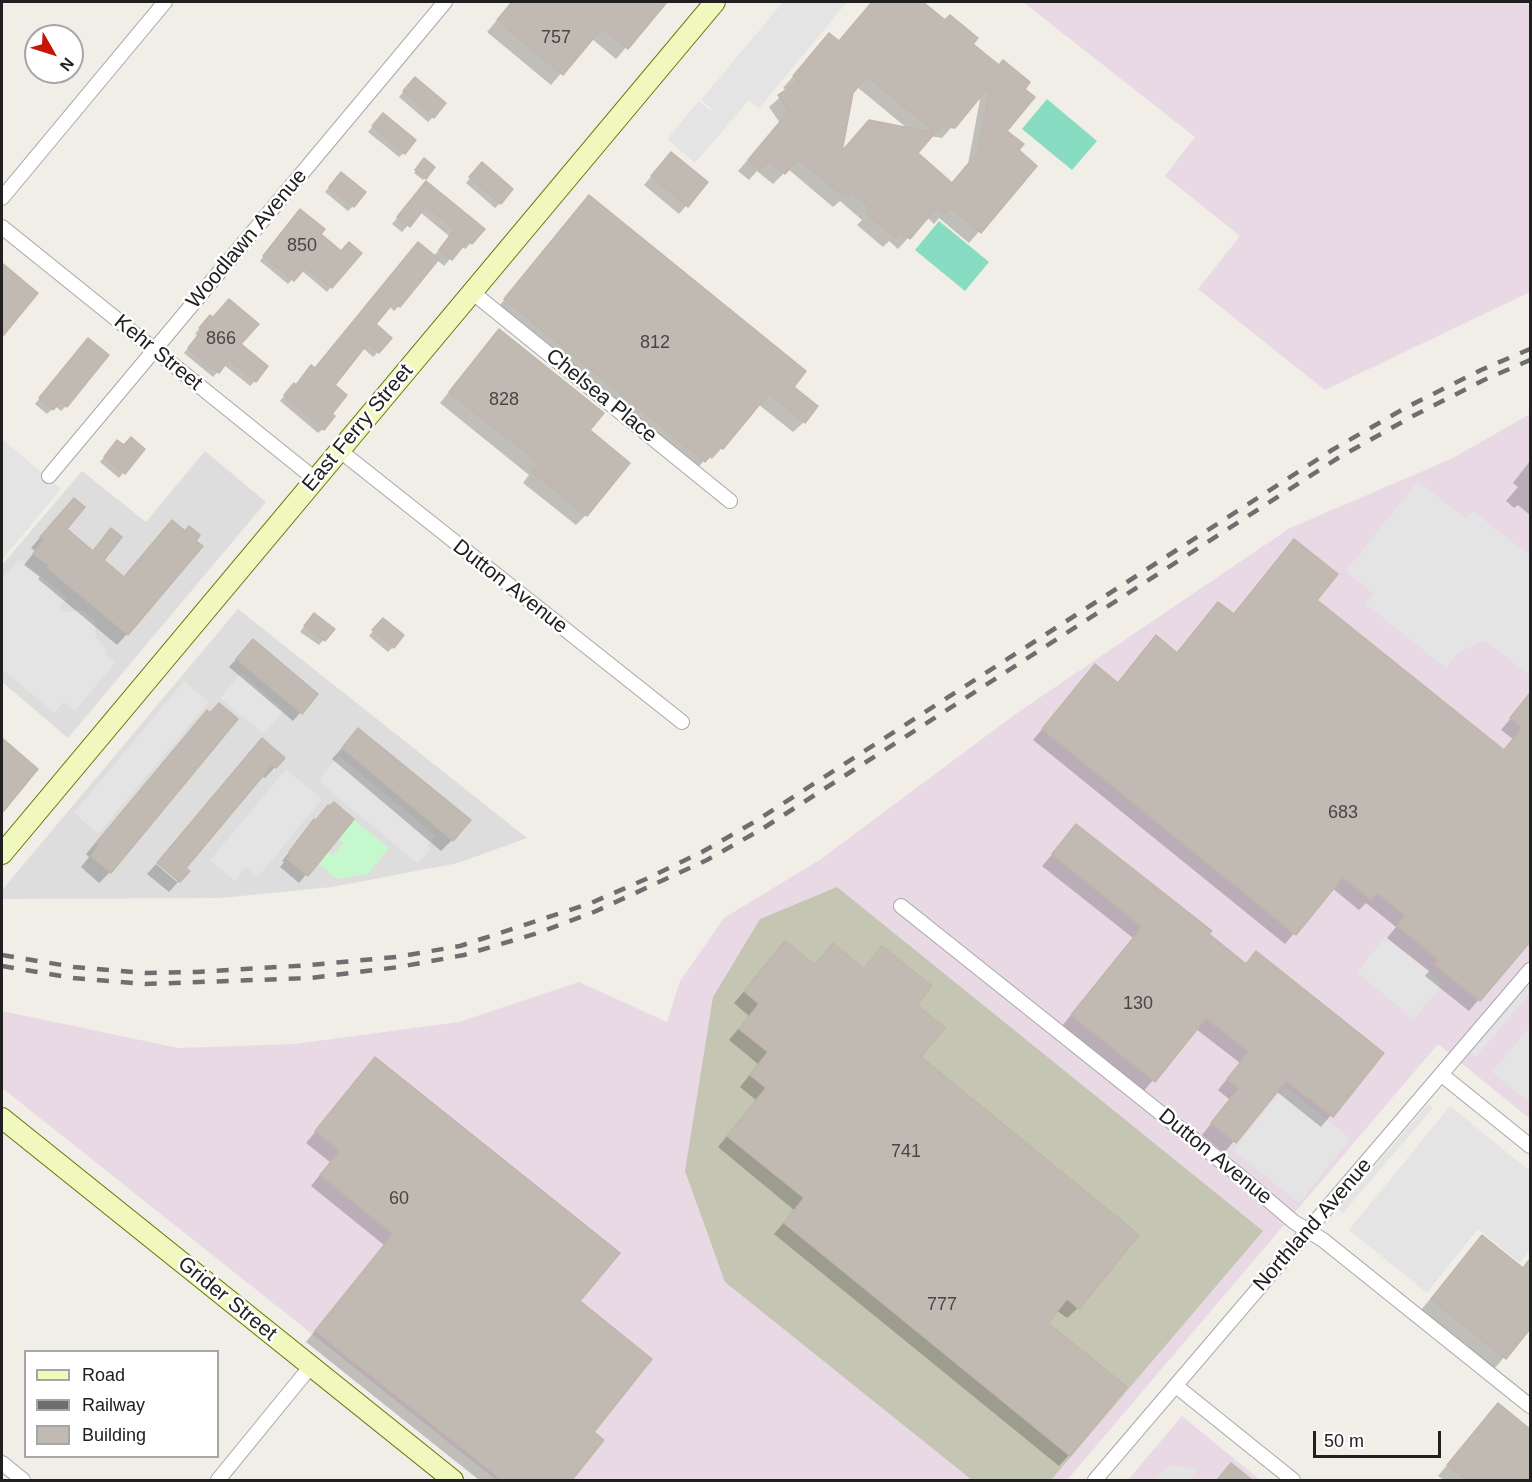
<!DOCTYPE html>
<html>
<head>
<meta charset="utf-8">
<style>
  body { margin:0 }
  #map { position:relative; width:1532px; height:1482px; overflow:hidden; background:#f0eee7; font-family:Arial,sans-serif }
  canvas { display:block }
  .frame { position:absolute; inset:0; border:3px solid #202020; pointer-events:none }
  .legend { position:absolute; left:24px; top:1350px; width:195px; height:108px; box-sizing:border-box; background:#fff; border:2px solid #a6a6a6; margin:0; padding:8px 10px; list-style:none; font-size:18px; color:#202020 }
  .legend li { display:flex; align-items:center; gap:12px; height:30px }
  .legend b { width:30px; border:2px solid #a6a6a6 }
  .north { position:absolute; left:24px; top:24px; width:60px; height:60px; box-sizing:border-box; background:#fff; border:2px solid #a6a6a6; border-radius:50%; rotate:129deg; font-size:16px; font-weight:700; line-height:24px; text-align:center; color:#202020 }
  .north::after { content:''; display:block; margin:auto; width:21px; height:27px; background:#c91307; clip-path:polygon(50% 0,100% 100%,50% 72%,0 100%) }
  .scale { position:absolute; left:1313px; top:1431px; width:128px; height:27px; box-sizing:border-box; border:3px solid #202020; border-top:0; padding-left:8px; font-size:18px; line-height:21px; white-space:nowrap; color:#202020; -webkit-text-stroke:4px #fff; paint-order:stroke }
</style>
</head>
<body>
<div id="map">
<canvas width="1532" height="1482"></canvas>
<div class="frame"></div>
<ul class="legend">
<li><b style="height:8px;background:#f1f8bd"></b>Road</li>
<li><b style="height:8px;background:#6e6e6e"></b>Railway</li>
<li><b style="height:16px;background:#c1bab3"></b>Building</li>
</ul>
<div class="north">N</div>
<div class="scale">50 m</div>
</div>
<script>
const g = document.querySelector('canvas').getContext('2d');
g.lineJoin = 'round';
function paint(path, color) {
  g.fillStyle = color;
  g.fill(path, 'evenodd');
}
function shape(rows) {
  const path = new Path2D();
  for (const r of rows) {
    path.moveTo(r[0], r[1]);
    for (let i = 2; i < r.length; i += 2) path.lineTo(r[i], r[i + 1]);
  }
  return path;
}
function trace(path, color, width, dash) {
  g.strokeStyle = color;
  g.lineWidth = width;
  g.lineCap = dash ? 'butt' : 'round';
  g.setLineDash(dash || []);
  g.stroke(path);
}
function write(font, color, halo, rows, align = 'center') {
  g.font = font + ' Arial,sans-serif';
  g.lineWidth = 5;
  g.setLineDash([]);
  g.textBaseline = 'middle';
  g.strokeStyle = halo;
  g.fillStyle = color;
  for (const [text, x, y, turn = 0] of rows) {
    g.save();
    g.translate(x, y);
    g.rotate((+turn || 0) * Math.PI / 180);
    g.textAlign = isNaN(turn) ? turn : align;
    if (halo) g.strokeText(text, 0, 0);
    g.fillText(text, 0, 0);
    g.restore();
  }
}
paint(shape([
  [205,451,266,502,68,738,2,682,2,565,82,471,146,522],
  [238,609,527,838,458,863,332,887,221,898,2,899,2,890]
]), '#dedddd');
paint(shape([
  [1023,2,1530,2,1530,292,1325,390,1198,289,1240,236,1165,176,1195,137],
  [1530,414,1530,1119,1438,1044,1067,1480,496,1480,2,1088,2,1011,178,1048,295,1044,459,1022,579,982,667,1022,680,981,724,918,821,859,1017,713,1290,528,1451,459],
  [1182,1416,1260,1480,1128,1480]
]), '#e9d9e5');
paint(shape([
  [837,887,1263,1231,1051,1480,972,1480,725,1282,685,1171,713,997,760,919]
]), '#c4c5b2');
paint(shape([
  [354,820,389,848,368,874,337,879,319,864,328,852,333,855,343,843,338,840]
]), '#c6f8cd');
paint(shape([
  [1047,99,1097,141,1072,170,1022,129],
  [939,221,989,262,965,291,915,250]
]), '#88dcc1');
paint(shape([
  [783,2,847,2,759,108,749,100,695,163,667,139,699,101,711,111,712,109,701,100],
  [2,439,61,489,2,560],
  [1418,481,1466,519,1473,511,1530,556,1530,676,1485,640,1458,653,1446,668,1365,604,1373,594,1346,571],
  [19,558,68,598,59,608,60,611,68,612,78,610,84,611,95,621,96,638,107,650,105,653,116,662,75,711,64,702,54,713,2,669,2,580],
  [241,673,284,710,264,734,220,698],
  [184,681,209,702,98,834,74,813],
  [339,756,436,836,427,847,430,850,418,864,318,781],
  [286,769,322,799,258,877,246,867,235,881,210,860],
  [1385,937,1443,983,1414,1019,1357,973],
  [1530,984,1530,993,1476,1057,1471,1053],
  [1530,1027,1530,1097,1527,1101,1492,1072],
  [1285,1086,1351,1139,1299,1203,1233,1150],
  [1428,1104,1433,1108,1343,1213,1338,1209],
  [1450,1106,1530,1171,1530,1250,1520,1263,1478,1229,1427,1293,1349,1230],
  [1168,1465,1199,1469,1190,1480,1154,1480]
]), '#e4e4e4');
paint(shape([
  [512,2,665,2,616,59,591,38,551,85,487,32],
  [872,2,921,2,1023,89,1005,131,1016,150,1035,166,969,243,939,218,934,224,927,217,898,249,889,241,883,247,857,225,862,220,840,201,833,207,788,169,773,184,757,171,749,180,738,171,780,123,769,107,787,91,783,88,829,35,838,42],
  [856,86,908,129,840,154,851,93],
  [981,94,968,164,951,184,916,154,930,136,942,138],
  [410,84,433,117,428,122,399,97],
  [378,120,404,153,399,157,368,132],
  [424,160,433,167,423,180,414,173],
  [664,161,706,183,679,214,644,185],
  [477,169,500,203,495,208,466,183],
  [336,179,353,206,348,211,325,192],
  [426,183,471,243,465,249,461,246,444,266,437,260,399,306,394,311,389,306,374,324,378,352,373,357,363,348,333,385,330,414,323,429,318,433,280,401,289,390,314,370,434,256,449,236,420,212,402,232,392,224],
  [589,197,792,387,804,422,793,432,758,404,722,448,712,459,708,456,694,472,495,311],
  [296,215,319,235,331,287,327,292,301,270,288,284,260,261],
  [2,265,36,293,2,334],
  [213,319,239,344,255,381,250,386,224,365,213,377,184,353,198,336,195,334,205,322],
  [499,331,588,431,586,515,576,525,523,483,529,475,440,403],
  [83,345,66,406,61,411,55,406,47,414,35,404],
  [113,447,143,449,119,478,100,462],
  [1530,461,1530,515,1518,505,1514,508,1506,501,1518,487,1513,483],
  [64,510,65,529,92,552,101,541,102,560,127,634,117,645,38,579,40,577,24,565,35,551,31,548],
  [1294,541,1315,600,1503,751,1513,739,1501,730,1530,695,1530,940,1469,1011,1425,976,1429,971,1387,938,1396,927,1366,903,1359,910,1332,888,1285,944,1033,740,1095,666,1117,684,1156,637,1176,654,1218,604,1232,615],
  [309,620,333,629,319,645,300,632],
  [378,625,393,647,388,652,369,636],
  [253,641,316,694,293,721,229,667],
  [196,723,110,872,99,883,81,867,89,857,86,854],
  [358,730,452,840,441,851,332,759],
  [2,740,36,769,2,811],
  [262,740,283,758,265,778,262,776,184,868,188,871,169,892,147,874,156,864,177,882,177,878,158,862],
  [352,819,299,883,280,867,284,862,282,861,314,821],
  [1077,826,1244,965,1256,953,1382,1053,1321,1127,1276,1091,1224,1153,1202,1135,1230,1100,1218,1090,1240,1063,1196,1029,1143,1092,1062,1026,1133,938,1042,866],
  [785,943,814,966,833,945,863,970,882,948,915,1005,919,1057,1078,1308,1067,1318,1056,1310,1046,1323,1069,1455,1059,1466,774,1234,794,1210,718,1147,756,1100,740,1087,758,1064,729,1040,749,1016,734,1003],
  [375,1059,578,1301,591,1432,602,1441,570,1480,479,1480,306,1342,384,1245,311,1186,330,1162,306,1143],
  [1482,1237,1522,1269,1530,1258,1530,1327,1494,1369,1421,1310],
  [1498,1405,1530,1431,1530,1480,1444,1480,1438,1476]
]), '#0003');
const building = shape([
  [512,2,667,2,628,49,602,28,563,75,497,20,512,2],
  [872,2,923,2,945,20,950,15,978,38,973,44,999,65,1003,60,1030,82,1025,89,1035,97,1007,131,1024,144,1019,150,1037,166,981,233,951,208,946,214,937,207,910,239,900,231,895,238,867,214,871,208,851,191,845,197,798,159,785,174,768,161,760,170,748,160,789,111,778,95,799,81,793,76,829,33,839,41,872,2],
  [867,76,936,133,941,126,955,128,991,84,978,152,952,183,918,153,935,133,869,120,842,151,853,93,867,76],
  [415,77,446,103,434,118,403,91,415,77],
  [383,113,416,140,405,154,372,126,383,113],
  [671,152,708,182,688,207,651,176,671,152],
  [424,158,435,167,426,179,415,170,424,158],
  [482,162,513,189,501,204,469,177,482,162],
  [341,172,366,192,354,207,329,187,341,172],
  [426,181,485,229,472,244,468,240,452,260,439,250,455,229,426,206,410,227,397,217,426,181],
  [589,195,806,371,794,387,818,406,805,423,769,393,723,449,719,446,705,462,504,299,589,195],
  [300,209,325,229,321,234,341,251,349,242,362,253,332,288,306,267,294,281,263,256,300,209],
  [418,242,439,259,400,307,394,302,376,324,392,338,379,353,368,343,335,385,347,395,332,414,335,416,324,430,284,395,294,383,296,385,311,365,315,368,418,242],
  [2,263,38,293,2,337,2,263],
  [229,299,259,324,241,344,268,366,256,382,229,360,219,373,188,348,202,330,199,328,210,315,213,317,229,299],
  [499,329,604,413,590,430,630,463,587,516,532,472,539,463,449,392,499,329],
  [88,338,109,355,67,407,60,402,53,410,39,398,88,338],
  [131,437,145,449,125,474,104,457,117,440,124,445,131,437],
  [74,498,85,507,67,529,93,551,111,528,122,537,104,560,124,577,172,520,185,531,189,526,200,535,196,541,203,546,128,635,47,568,49,566,33,554,44,540,40,537,74,498],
  [1294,539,1338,574,1317,600,1504,750,1522,728,1510,718,1530,693,1530,942,1480,1001,1435,965,1439,960,1397,926,1405,915,1377,893,1371,900,1343,877,1296,935,1042,729,1095,664,1118,683,1156,635,1177,653,1218,602,1234,614,1294,539],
  [314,613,335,629,325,641,304,626,314,613],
  [383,618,404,635,394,648,372,630,383,618],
  [253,639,318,694,302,714,236,659,253,639],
  [219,703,238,719,111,873,91,856,99,845,96,843,207,710,210,713,219,703],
  [358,728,471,820,453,841,342,748,358,728],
  [2,738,38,769,2,813,2,738],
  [262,738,285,758,276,768,272,765,186,868,190,871,180,882,157,863,262,738],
  [334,802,354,819,308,876,287,859,291,854,289,852,314,819,316,820,328,805,330,806,334,802],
  [1076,824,1212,931,1209,934,1246,964,1256,951,1384,1053,1333,1117,1286,1081,1236,1143,1211,1123,1239,1088,1227,1079,1249,1052,1206,1018,1155,1082,1071,1015,1142,927,1052,854,1076,824],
  [785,941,815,965,833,943,864,969,882,946,932,986,917,1005,945,1028,921,1057,1139,1235,1079,1309,1067,1299,1048,1323,1127,1387,1070,1456,784,1223,804,1198,727,1136,766,1088,750,1075,768,1052,739,1029,759,1004,744,991,785,941],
  [375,1057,620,1253,580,1301,652,1359,594,1432,604,1440,572,1480,502,1480,315,1331,393,1234,320,1175,340,1151,315,1131,375,1057],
  [1482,1235,1523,1268,1530,1259,1530,1329,1506,1359,1431,1299,1482,1235],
  [1498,1403,1530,1429,1530,1480,1466,1480,1447,1465,1498,1403],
  [1231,1463,1252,1480,1217,1480,1231,1463]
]);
paint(building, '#c1bab3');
trace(building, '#c2b6aa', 1.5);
const street = shape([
  [2,198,165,2],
  [2,227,315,479],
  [472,292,730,501],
  [339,450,682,722],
  [49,476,445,2],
  [901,906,1242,1178,1294,1222,1323,1240,1530,1406],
  [1442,1075,1530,1146],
  [1176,1386,1293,1480],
  [2,1463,23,1480],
  [218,1480,311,1366],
  [1095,1480,1530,970]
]);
const secondary = shape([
  [2,854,715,2],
  [2,1118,453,1480]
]);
trace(street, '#a7a7a7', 16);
trace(secondary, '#637609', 22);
trace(street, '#fff', 14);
trace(secondary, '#f1f8bd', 20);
trace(shape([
  [2,955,74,967,146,973,197,972,311,965,396,957,460,946,591,903,646,879,702,852,756,821,1332,450,1405,408,1481,370,1530,349],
  [2,966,73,978,145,984,311,978,399,967,464,955,538,933,594,912,707,860,762,829,1338,458,1411,417,1484,380,1530,360]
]), '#6e6e6e', 4.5, [12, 12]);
write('18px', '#484645', null, [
  ["757",556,38],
  ["850",302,246],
  ["866",221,339],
  ["812",655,343],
  ["828",504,400],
  ["683",1343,813],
  ["130",1138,1004],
  ["741",906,1152],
  ["60",399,1199],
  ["777",942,1305]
]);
write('21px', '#202020', '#fff', [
  ["Woodlawn Avenue",247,239,-50],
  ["Kehr Street",158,353,39],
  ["Chelsea Place",601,396,39],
  ["East Ferry Street",358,428,-50],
  ["Dutton Avenue",510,587,38],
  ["Dutton Avenue",1215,1157,39],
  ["Northland Avenue",1313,1225,-49],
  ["Grider Street",227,1299,39]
]);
</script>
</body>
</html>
